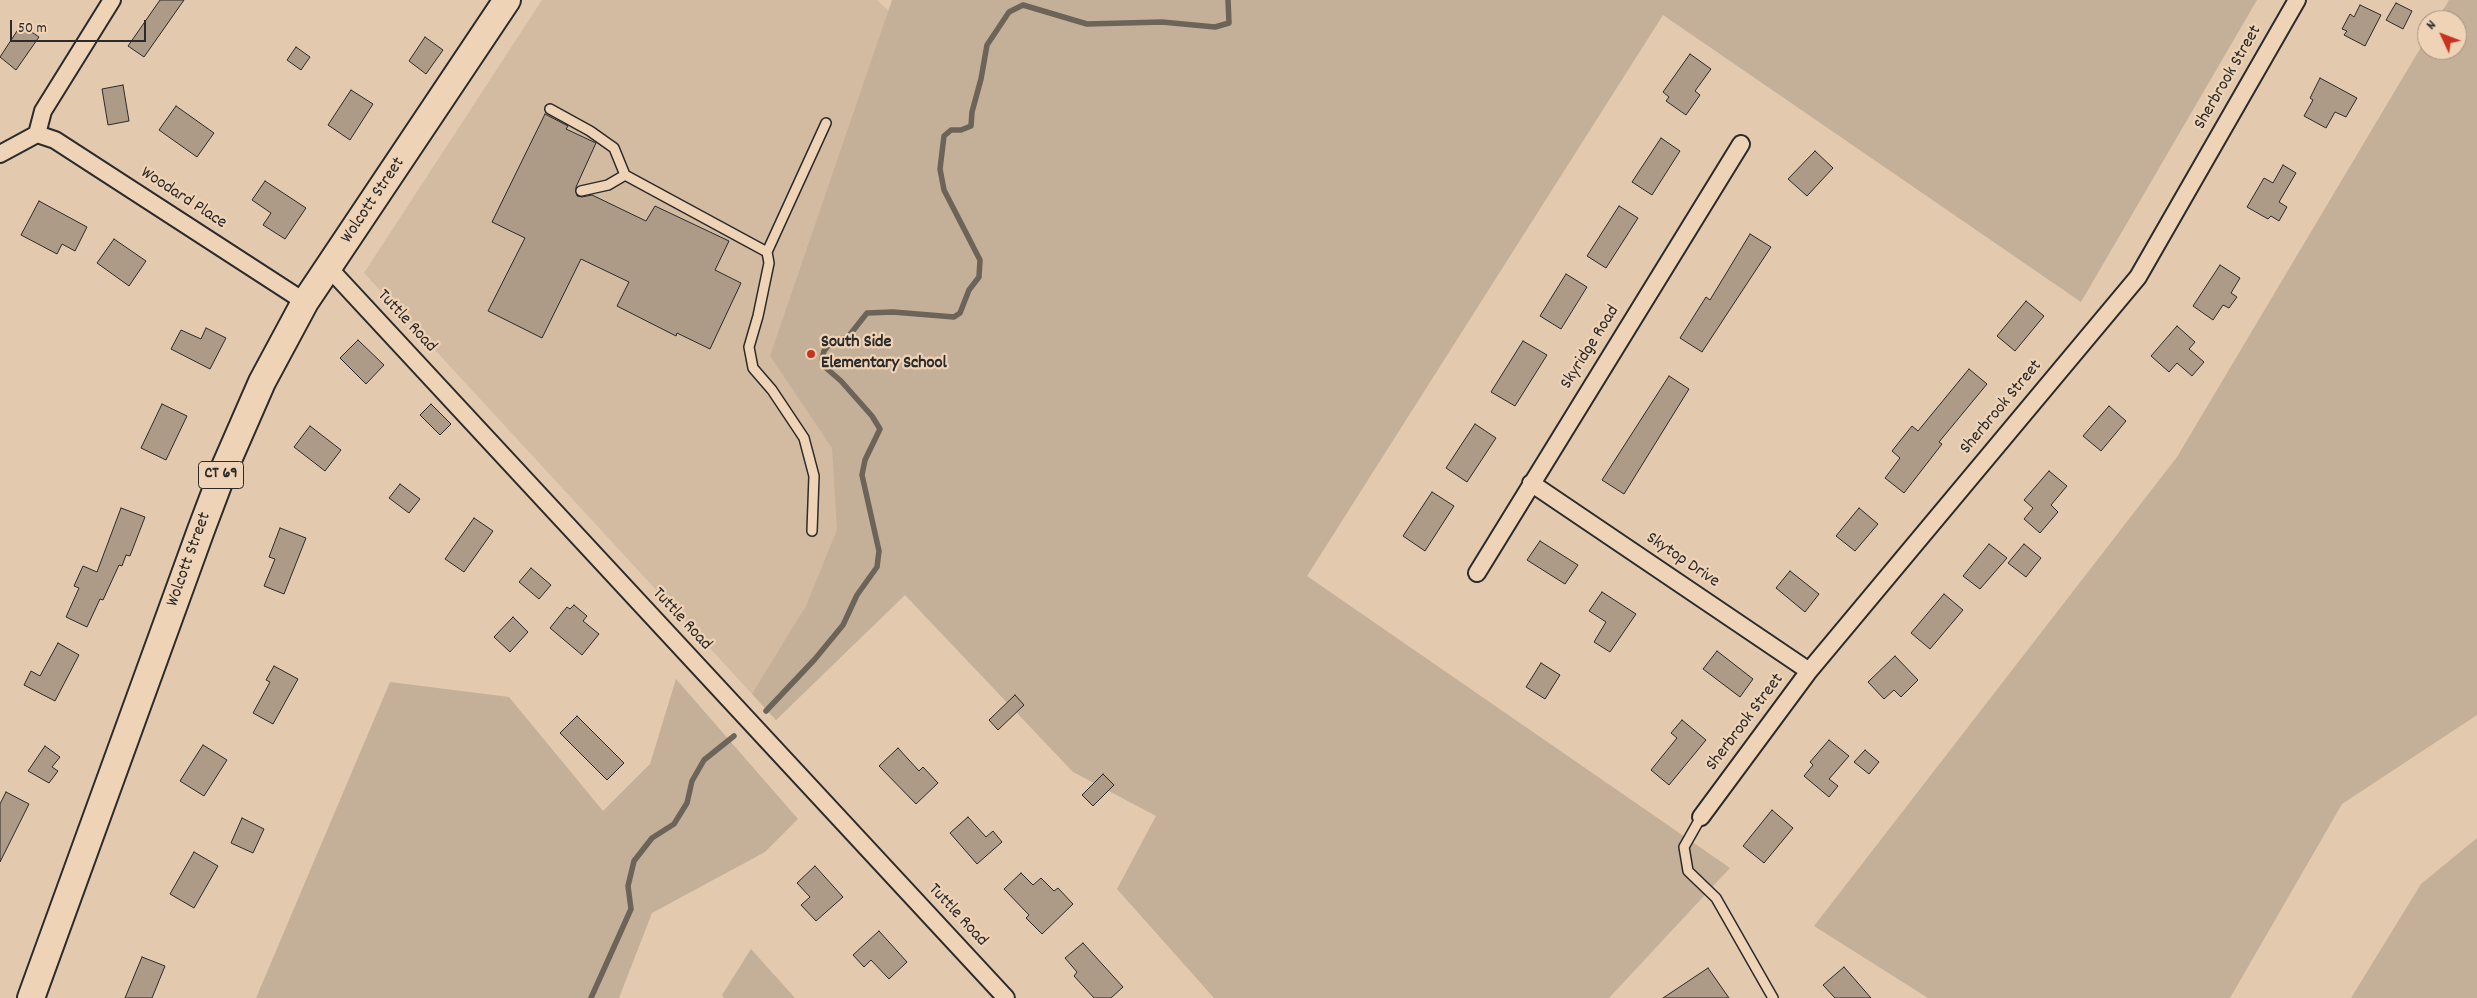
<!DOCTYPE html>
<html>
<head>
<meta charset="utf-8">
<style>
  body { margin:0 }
  #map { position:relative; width:2477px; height:998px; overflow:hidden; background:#e3c9ae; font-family:Dekko,sans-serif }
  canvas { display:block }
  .north { position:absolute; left:2417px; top:10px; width:50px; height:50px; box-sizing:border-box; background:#efd3b6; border:1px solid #a1907e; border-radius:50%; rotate:313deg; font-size:14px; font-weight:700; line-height:20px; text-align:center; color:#2b2b2b }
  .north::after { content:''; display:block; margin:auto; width:18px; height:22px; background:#c8321e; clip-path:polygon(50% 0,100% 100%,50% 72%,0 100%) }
  .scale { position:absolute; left:10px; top:20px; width:136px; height:22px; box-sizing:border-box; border:2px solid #2b2b2b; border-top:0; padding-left:6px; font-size:15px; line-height:18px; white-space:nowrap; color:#2b2b2b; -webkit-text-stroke:4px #efd3b6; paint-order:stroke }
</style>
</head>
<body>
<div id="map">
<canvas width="2477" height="998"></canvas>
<div class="north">N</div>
<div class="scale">50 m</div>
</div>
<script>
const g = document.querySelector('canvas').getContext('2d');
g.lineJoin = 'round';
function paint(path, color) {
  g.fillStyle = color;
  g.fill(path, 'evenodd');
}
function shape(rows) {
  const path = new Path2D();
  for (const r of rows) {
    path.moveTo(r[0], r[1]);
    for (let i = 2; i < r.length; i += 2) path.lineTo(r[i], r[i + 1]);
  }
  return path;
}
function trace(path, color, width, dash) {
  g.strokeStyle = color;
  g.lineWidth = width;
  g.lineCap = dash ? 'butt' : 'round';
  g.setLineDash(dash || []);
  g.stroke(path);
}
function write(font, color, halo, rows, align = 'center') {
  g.font = font + ' Dekko,sans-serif';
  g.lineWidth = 4.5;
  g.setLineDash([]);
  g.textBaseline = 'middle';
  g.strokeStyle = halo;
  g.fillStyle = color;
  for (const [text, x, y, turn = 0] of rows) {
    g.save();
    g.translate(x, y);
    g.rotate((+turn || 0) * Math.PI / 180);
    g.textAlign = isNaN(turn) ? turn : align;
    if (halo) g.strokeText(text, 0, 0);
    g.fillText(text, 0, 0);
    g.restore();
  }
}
paint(shape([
  [542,0,877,0,919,40,1311,487,1073,772,905,595,776,720,364,273]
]), '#d3bba2');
paint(shape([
  [892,0,2257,0,2081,302,1663,15,1307,576,1730,868,1609,998,1214,998,1117,889,1156,816,1073,772,905,595,776,720,752,694,806,606,837,530,832,448,770,356],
  [2449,0,2477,0,2477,715,2342,804,2230,998,1928,998,1814,926,2177,457,2427,37,2427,50,2457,50,2457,20,2437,20],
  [676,679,798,819,765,852,652,913,619,998,256,998,390,682,509,697,603,811,650,764],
  [2477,838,2477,998,2351,998,2421,884],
  [751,949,795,998,724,998,722,995]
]), '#c4af98');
trace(shape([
  [766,711,815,659,843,625,857,595,877,567,879,551,862,475,865,460,880,429,872,416,841,381,825,367,822,359,824,351,831,342,848,337,867,313,893,312,954,317,960,313,969,290,979,277,980,260,944,190,940,169,944,136,951,130,961,130,971,126,972,112,981,79,987,45,1009,12,1023,5,1087,24,1162,22,1215,27,1229,23,1228,0],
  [591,998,631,909,628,886,634,861,652,838,674,824,687,803,692,781,704,760,734,736]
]), '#6c6359', 5.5);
const building = shape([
  [160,0,184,0,144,57,128,46,160,0],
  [2396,3,2412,11,2403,29,2386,20,2396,3],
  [2360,5,2381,15,2365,46,2344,35,2347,31,2342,29,2350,14,2354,17,2360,5],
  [21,25,39,37,16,70,0,57,21,25],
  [425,37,443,50,426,74,409,61,425,37],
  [296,47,310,57,301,70,287,60,296,47],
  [1690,54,1711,69,1695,91,1700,95,1686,115,1666,101,1669,97,1663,92,1690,54],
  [2320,78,2357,98,2346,117,2335,112,2326,128,2304,116,2313,100,2310,98,2320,78],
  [123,85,129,121,108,125,102,89,123,85],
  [351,90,373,104,350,140,328,125,351,90],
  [176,106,214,133,197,157,159,130,176,106],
  [545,114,568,126,566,129,596,143,576,187,577,196,582,197,592,195,646,221,655,206,729,241,715,270,741,283,710,349,677,333,676,336,617,306,629,282,581,259,542,338,488,311,525,238,492,222,545,114],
  [1661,138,1680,151,1652,195,1632,182,1661,138],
  [1815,151,1833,168,1807,196,1788,179,1815,151],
  [2283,165,2296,173,2279,202,2287,207,2279,221,2271,216,2268,219,2247,207,2264,178,2273,183,2283,165],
  [265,181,306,208,285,239,263,225,271,213,252,200,265,181],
  [39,201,87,227,75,251,62,244,57,254,21,235,39,201],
  [1619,206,1638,218,1606,268,1587,256,1619,206],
  [1750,234,1771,247,1702,352,1680,338,1706,297,1710,300,1750,234],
  [114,239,146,261,129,286,97,263,114,239],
  [2220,265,2240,278,2231,293,2237,297,2229,308,2223,305,2213,320,2193,306,2220,265],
  [1566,274,1587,287,1561,329,1540,316,1566,274],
  [2026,301,2044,316,2015,351,1997,336,2026,301],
  [2177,326,2195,342,2189,349,2204,362,2192,376,2177,363,2169,372,2151,356,2177,326],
  [206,328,226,338,210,369,171,349,181,330,201,339,206,328],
  [358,340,384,365,366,384,340,358,358,340],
  [1523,341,1547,355,1515,406,1491,392,1523,341],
  [1969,369,1987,384,1939,442,1942,444,1904,493,1885,478,1900,458,1892,451,1912,426,1918,431,1969,369],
  [1669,376,1689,389,1624,494,1602,480,1669,376],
  [162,404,187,416,166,460,141,448,162,404],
  [431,404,451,424,440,435,420,415,431,404],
  [2109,406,2126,421,2101,451,2083,436,2109,406],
  [1475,424,1496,438,1467,482,1446,468,1475,424],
  [310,426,341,450,325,471,294,447,310,426],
  [2049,471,2067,486,2051,505,2058,512,2040,533,2024,519,2033,508,2024,500,2049,471],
  [400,484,420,499,409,513,389,498,400,484],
  [1432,492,1454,506,1425,551,1403,536,1432,492],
  [121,508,145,517,130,556,126,555,122,566,119,565,103,600,100,599,87,627,66,617,79,588,74,586,83,566,97,572,121,508],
  [1859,508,1878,524,1855,551,1836,536,1859,508],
  [474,518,493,531,464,572,445,559,474,518],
  [280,528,306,538,284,594,264,586,275,559,269,557,280,528],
  [1540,541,1578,565,1565,584,1527,560,1540,541],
  [1989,544,2007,558,1980,589,1963,576,1989,544],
  [2024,544,2041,558,2026,577,2008,563,2024,544],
  [531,568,551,585,539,599,519,582,531,568],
  [1790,571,1819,594,1805,612,1776,588,1790,571],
  [1602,592,1636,614,1610,652,1594,642,1606,622,1589,611,1602,592],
  [1944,594,1963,610,1930,649,1911,633,1944,594],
  [574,605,587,616,583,621,599,634,582,655,550,628,567,607,570,609,574,605],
  [513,617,528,632,510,652,494,637,513,617],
  [58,643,79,655,55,701,24,685,31,671,40,676,58,643],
  [1717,651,1753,679,1740,697,1703,669,1717,651],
  [1895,656,1918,680,1901,697,1894,690,1884,699,1868,682,1895,656],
  [1541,663,1560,675,1545,699,1526,687,1541,663],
  [274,666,298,679,273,724,253,713,270,682,266,680,274,666],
  [1015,695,1024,705,998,730,989,720,1015,695],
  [577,716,624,763,607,780,560,733,577,716],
  [1682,720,1706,740,1669,785,1651,770,1677,738,1671,733,1682,720],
  [1829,740,1849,756,1829,779,1838,786,1829,797,1804,776,1813,765,1810,762,1829,740],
  [203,745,227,760,204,796,180,781,203,745],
  [45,746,60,757,52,767,58,771,49,783,28,771,45,746],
  [898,748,919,771,923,767,938,783,916,804,879,766,898,748],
  [1865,750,1879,762,1869,774,1854,762,1865,750],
  [1103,774,1114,785,1093,806,1082,795,1103,774],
  [6,792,29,804,0,862,0,804,6,792],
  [1772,810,1793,828,1764,863,1743,846,1772,810],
  [968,817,986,837,993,831,1002,842,977,864,950,833,968,817],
  [242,818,264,829,253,853,231,843,242,818],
  [194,852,218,866,194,908,170,894,194,852],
  [815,866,843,897,816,921,801,905,810,897,797,883,815,866],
  [1021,873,1033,885,1041,878,1054,891,1058,888,1073,904,1042,934,1026,918,1029,915,1004,889,1021,873],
  [879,931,907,962,889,979,871,960,864,967,853,955,879,931],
  [1083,943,1123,987,1111,998,1094,998,1074,976,1077,972,1065,958,1083,943],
  [142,957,165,966,152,998,125,998,142,957],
  [1844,967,1871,998,1835,998,1823,985,1844,967],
  [1708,968,1729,998,1663,998,1708,968]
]);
paint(building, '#ad9a87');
trace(building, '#2b2b2b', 1);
const lane = shape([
  [550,109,590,131,614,148,625,175,767,252],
  [581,191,608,185,625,175],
  [812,531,814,476,804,438,772,390,753,368,749,347,758,316,769,263,767,252,826,123],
  [1701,817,1684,847,1688,871,1716,898,1773,998]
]);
const street = shape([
  [37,134,55,140,305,302],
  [37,134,43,111,112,0],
  [0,154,37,134],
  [328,267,1006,998],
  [1531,483,1809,671],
  [1477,573,1741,144],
  [1701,817,1809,671,2138,277,2297,0]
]);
const primary = shape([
  [31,998,201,530,224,469,262,382,305,302,507,0]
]);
trace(lane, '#2b2b2b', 12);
trace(street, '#2b2b2b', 20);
trace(primary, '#2b2b2b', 30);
trace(lane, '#efd3b6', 9);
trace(street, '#efd3b6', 16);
trace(primary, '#efd3b6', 26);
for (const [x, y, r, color] of [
  [811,354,5,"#c8321e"]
]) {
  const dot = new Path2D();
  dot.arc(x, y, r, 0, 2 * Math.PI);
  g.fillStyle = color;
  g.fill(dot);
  trace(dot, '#efd3b6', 2);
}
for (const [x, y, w] of [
  [221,475,45]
]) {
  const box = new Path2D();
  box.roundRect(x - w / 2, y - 13.5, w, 27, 4);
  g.fillStyle = '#efd3b6';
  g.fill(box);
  trace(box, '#2b2b2b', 1);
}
write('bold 16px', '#2b2b2b', null, [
  ["CT 69",221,475]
]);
write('18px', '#2b2b2b', '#efd3b6', [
  ["Sherbrook Street",2229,78,-60],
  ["Woodard Place",183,199,33],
  ["Wolcott Street",374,201,-56],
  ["Tuttle Road",406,322,47],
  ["Skyridge Road",1591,348,-58],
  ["Sherbrook Street",2002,408,-50],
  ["Wolcott Street",190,560,-70],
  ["Skytop Drive",1682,561,34],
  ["Tuttle Road",681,620,47],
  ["Sherbrook Street",1746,723,-53],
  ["Tuttle Road",957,916,47]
]);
write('bold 18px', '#2b2b2b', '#efd3b6', [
  ["South Side",821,344],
  ["Elementary School",821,365]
], 'left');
</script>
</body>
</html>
